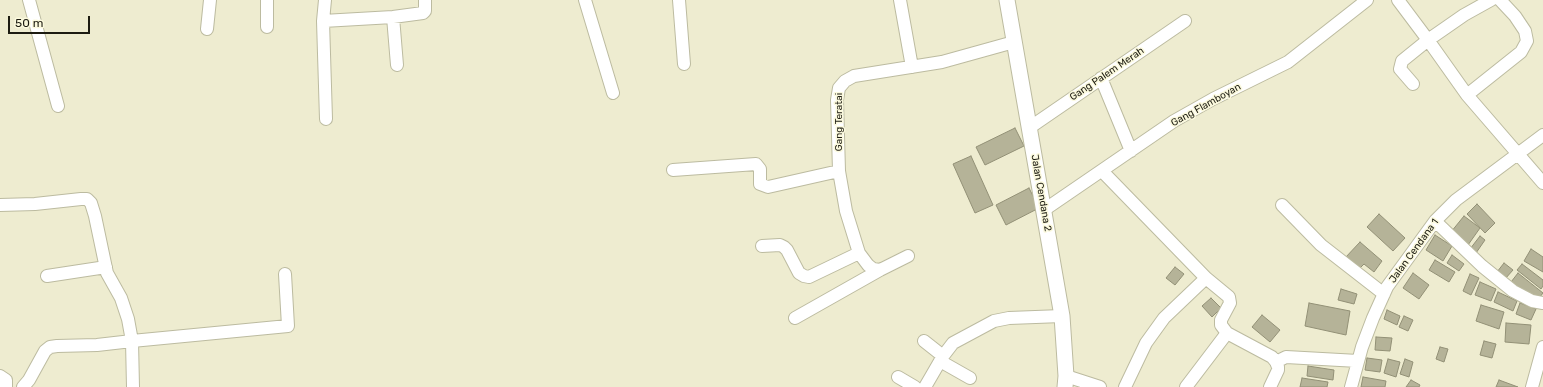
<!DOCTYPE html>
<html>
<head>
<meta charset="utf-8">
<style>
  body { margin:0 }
  #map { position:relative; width:1543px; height:387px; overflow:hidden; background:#eeecd0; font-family:Rubik,sans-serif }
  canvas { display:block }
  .scale { position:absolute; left:8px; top:16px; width:82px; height:18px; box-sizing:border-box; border:2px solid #1c1b11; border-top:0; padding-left:5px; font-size:12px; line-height:14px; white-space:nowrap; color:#1c1b11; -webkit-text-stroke:3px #fbf9dd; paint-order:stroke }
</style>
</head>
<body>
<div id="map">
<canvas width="1543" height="387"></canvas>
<div class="scale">50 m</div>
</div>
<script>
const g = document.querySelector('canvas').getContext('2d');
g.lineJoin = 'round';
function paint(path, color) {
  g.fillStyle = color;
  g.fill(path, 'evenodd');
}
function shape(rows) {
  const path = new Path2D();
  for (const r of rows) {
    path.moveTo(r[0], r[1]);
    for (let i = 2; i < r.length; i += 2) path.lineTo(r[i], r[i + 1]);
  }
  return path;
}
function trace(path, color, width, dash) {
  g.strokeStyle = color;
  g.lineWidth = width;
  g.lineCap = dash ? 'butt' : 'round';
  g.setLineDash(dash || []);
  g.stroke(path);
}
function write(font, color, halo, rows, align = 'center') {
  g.font = font + ' Rubik,sans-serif';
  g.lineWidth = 3;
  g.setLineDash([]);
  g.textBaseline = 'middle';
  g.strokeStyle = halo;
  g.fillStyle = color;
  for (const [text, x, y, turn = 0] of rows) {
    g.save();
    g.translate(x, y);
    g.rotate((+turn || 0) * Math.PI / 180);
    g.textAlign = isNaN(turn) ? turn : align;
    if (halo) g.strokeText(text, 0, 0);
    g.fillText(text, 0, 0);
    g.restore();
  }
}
const building = shape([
  [1015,128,1024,146,985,165,976,147,1015,128],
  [971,156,993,205,975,213,953,164,971,156],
  [1029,188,1039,208,1006,225,996,205,1029,188],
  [1477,204,1495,223,1485,233,1467,214,1477,204],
  [1379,214,1405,238,1393,251,1367,227,1379,214],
  [1464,216,1480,228,1468,245,1451,232,1464,216],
  [1435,235,1452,246,1443,261,1426,250,1435,235],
  [1480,236,1485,240,1476,253,1470,249,1480,236],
  [1360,242,1382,261,1374,272,1364,264,1358,270,1345,258,1360,242],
  [1531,249,1543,257,1543,272,1524,261,1531,249],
  [1452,255,1464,264,1459,271,1447,263,1452,255],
  [1435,260,1455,272,1449,282,1429,270,1435,260],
  [1504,263,1513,270,1505,279,1497,272,1504,263],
  [1522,264,1543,280,1543,286,1541,289,1517,270,1522,264],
  [1175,267,1184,274,1175,285,1166,278,1175,267],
  [1413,273,1429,285,1419,299,1403,288,1413,273],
  [1518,273,1543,293,1536,302,1511,282,1518,273],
  [1470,274,1479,278,1471,295,1463,291,1470,274],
  [1480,282,1496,289,1491,301,1475,295,1480,282],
  [1341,289,1357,294,1354,304,1338,300,1341,289],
  [1498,292,1517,301,1513,311,1494,302,1498,292],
  [1211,298,1221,308,1212,317,1202,306,1211,298],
  [1309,303,1350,311,1346,335,1305,326,1309,303],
  [1520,303,1536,309,1531,320,1516,314,1520,303],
  [1481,305,1504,312,1499,329,1476,321,1481,305],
  [1387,310,1400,316,1397,325,1384,319,1387,310],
  [1262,315,1280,330,1270,342,1252,327,1262,315],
  [1404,316,1413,320,1408,331,1399,327,1404,316],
  [1506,323,1531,325,1529,344,1505,342,1506,323],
  [1376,337,1392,338,1390,351,1375,350,1376,337],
  [1484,341,1496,344,1492,358,1480,355,1484,341],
  [1440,347,1448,349,1444,362,1436,359,1440,347],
  [1367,358,1382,360,1380,372,1365,370,1367,358],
  [1388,359,1400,362,1396,377,1384,373,1388,359],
  [1405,359,1413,362,1409,377,1400,374,1405,359],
  [1308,366,1334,370,1333,380,1307,376,1308,366],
  [1363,377,1386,381,1385,387,1361,387,1363,377],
  [1302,378,1328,382,1327,387,1300,387,1302,378],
  [1411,380,1420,385,1419,387,1406,387,1411,380],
  [1499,380,1518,387,1496,387,1499,380]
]);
paint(building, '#b5b398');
trace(building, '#929076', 1);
const minor = shape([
  [29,0,58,106],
  [325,0,323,21,326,119],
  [585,0,613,93],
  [679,0,684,64],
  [900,0,912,67],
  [1398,0,1428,40,1467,95,1543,183],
  [393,17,397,65],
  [323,21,393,17,423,13,425,11,425,0],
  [267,27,267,0],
  [207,29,210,0],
  [1101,78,1131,151],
  [1413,84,1400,69,1402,61,1428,40,1464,15,1491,0],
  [1467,95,1521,52,1527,41,1525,31,1515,16,1500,0],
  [1029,128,1185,21],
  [673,170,756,164,760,169,760,184,768,187,839,171],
  [1102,171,1206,278],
  [0,205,35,204,81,199,87,199,91,203,95,216,107,273,121,298,128,319,132,341,133,387],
  [1282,205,1321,245,1384,294],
  [1044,210,1174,121,1213,99,1288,62,1367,0],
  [1435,221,1482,266,1513,291,1532,301,1543,303],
  [762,246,780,245,784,247,787,250,799,273,804,276,809,277,859,253],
  [908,256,880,270,873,269,868,265,859,253,846,211,839,171,837,100,839,88,845,81,854,76,942,62,1014,42],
  [47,276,106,267],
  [795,318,880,270],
  [1227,333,1272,357,1276,362,1278,367,1278,370,1270,387],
  [924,341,943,356],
  [940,361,970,378],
  [1276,362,1286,357,1358,361],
  [0,376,6,380,6,387],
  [1066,376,1100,387],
  [898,377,915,387],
  [23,387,29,380,45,351,50,347,57,346,97,345,132,341,288,326,285,274],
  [925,387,943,356,953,343,994,321,1009,318,1062,316],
  [1125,387,1146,343,1164,318,1206,278,1229,297,1230,303,1221,320,1221,325,1227,333,1186,387],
  [1351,387,1362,347,1373,318,1387,287,1435,221,1456,200,1543,135],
  [1532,387,1543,347]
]);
const tertiary = shape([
  [1007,0,1062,316,1066,376,1065,387]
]);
trace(minor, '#bcbba0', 14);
trace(tertiary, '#bcbba0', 17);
trace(minor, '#fff', 12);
trace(tertiary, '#fff', 15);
write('10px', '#1c1b11', '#fbf9dd', [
  ["Gang Palem Merah",1107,74,-34],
  ["Gang Flamboyan",1206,105,-29],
  ["Gang Teratai",839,122,-90],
  ["Jalan Cendana 2",1041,193,80],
  ["Jalan Cendana 1",1414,251,-54]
]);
</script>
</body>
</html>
